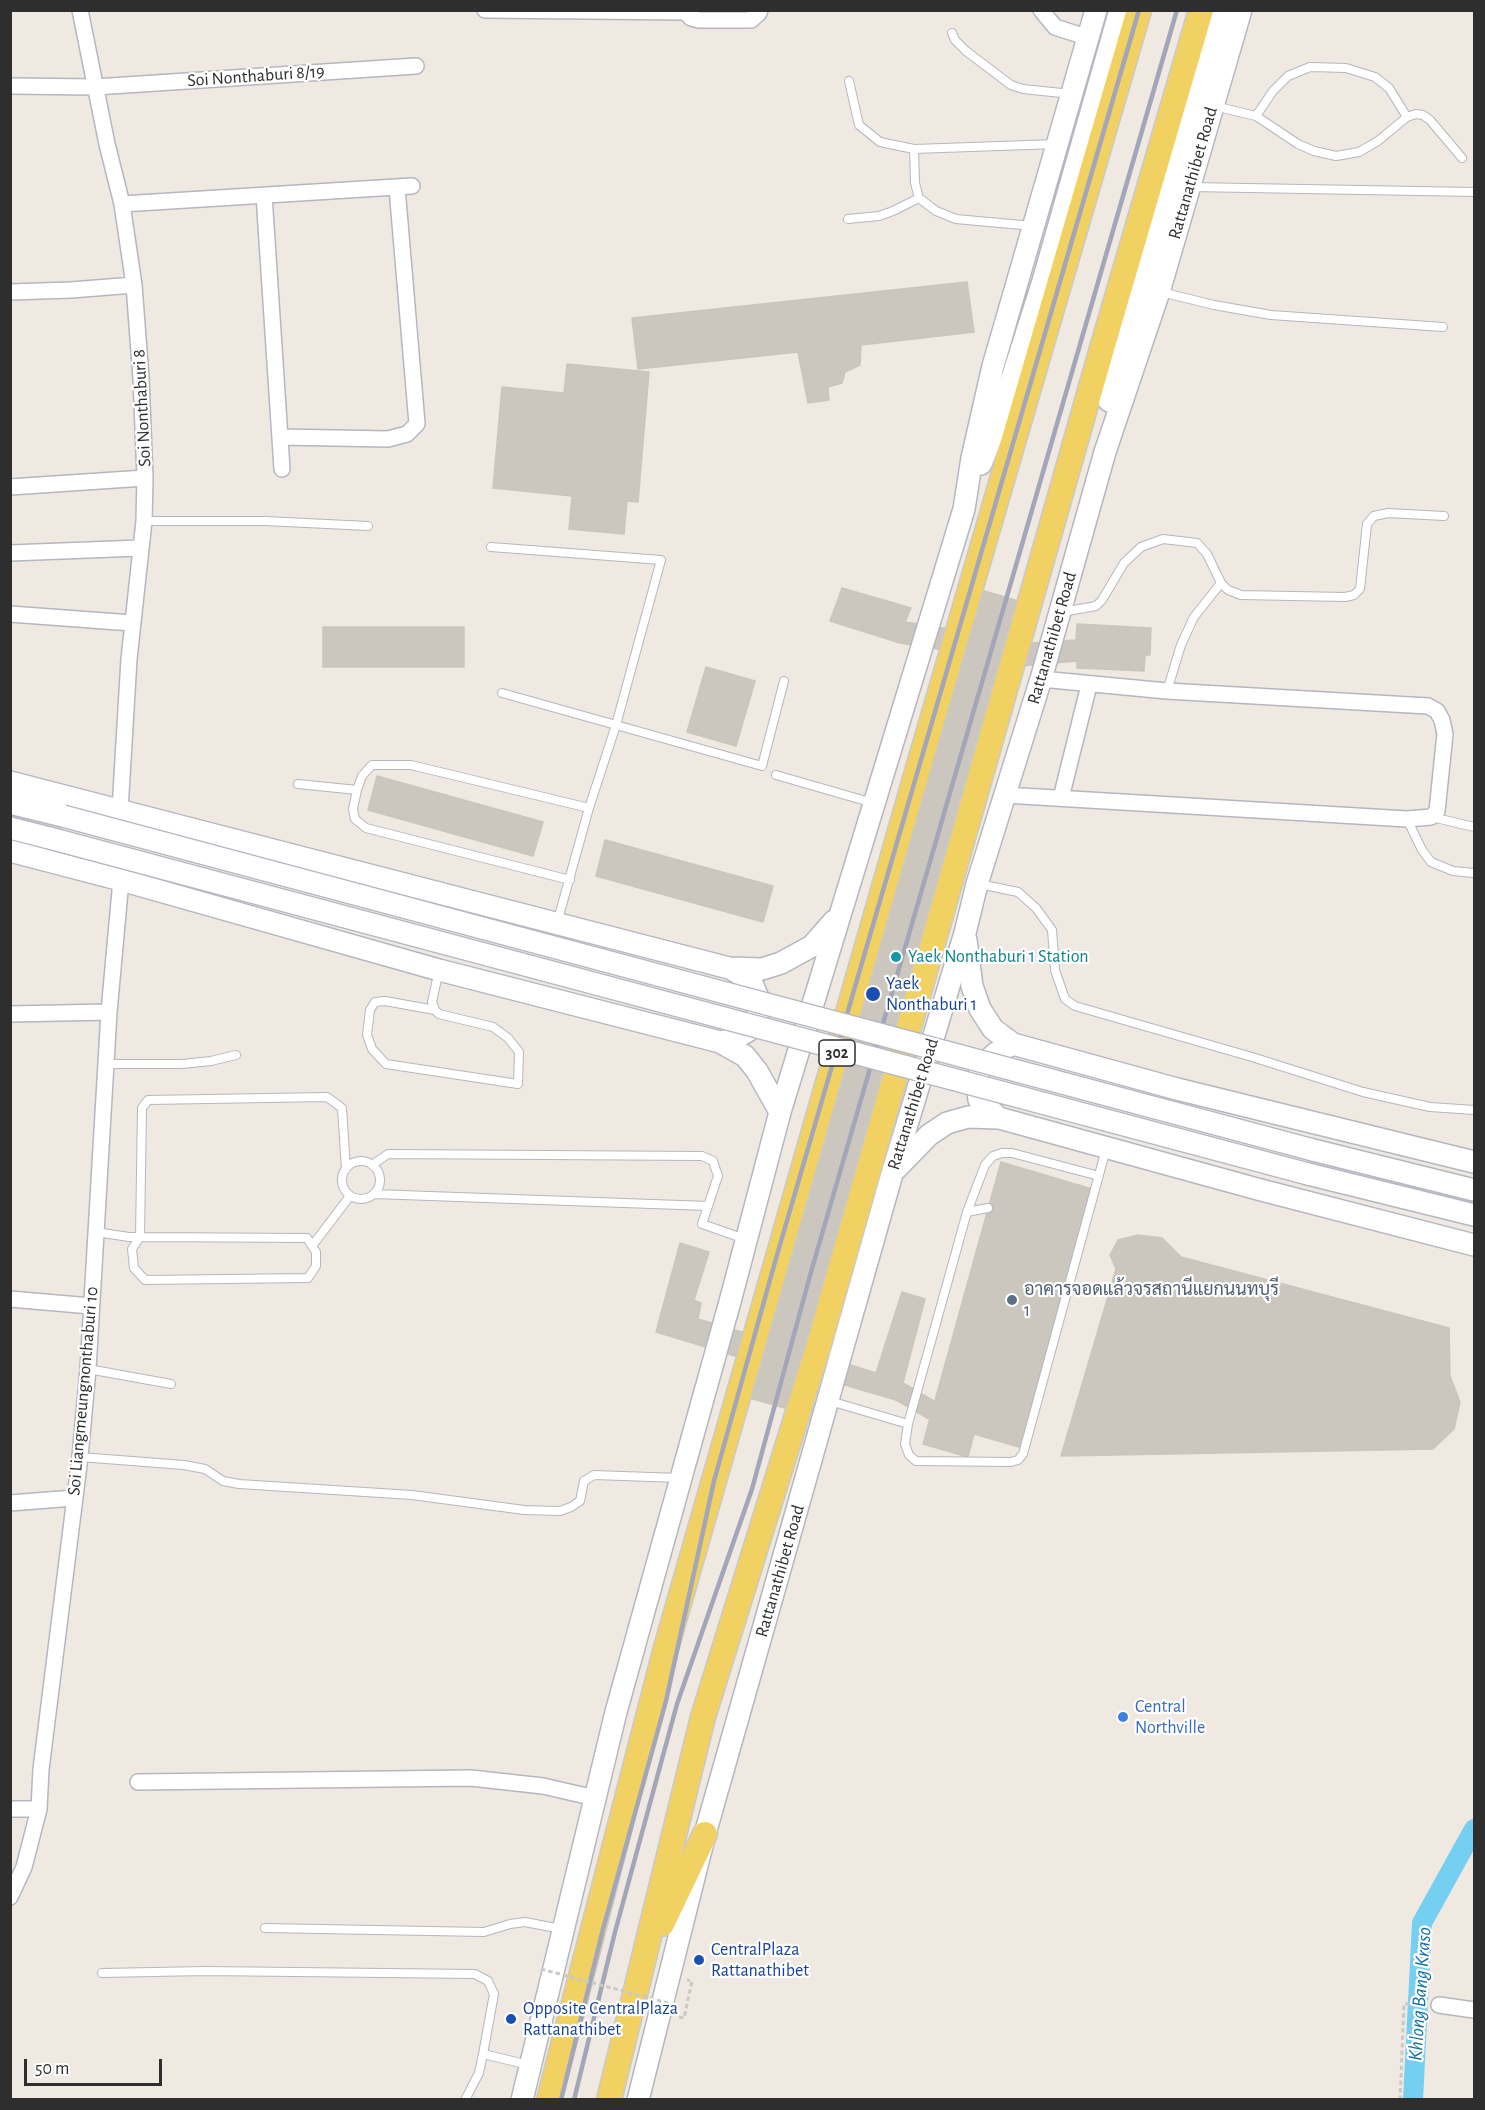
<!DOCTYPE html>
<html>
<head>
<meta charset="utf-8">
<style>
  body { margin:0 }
  #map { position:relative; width:1485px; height:2110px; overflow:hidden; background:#efe9e1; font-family:"Alegreya Sans",sans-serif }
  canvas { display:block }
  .frame { position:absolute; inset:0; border:12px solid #2e2e2e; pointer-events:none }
  .scale { position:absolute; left:24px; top:2059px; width:138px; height:27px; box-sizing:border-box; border:3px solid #2e2e2e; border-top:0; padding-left:8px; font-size:18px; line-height:21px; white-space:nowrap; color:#2e2e2e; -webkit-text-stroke:4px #fff; paint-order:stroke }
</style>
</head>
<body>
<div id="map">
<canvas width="1485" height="2110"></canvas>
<div class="frame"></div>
<div class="scale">50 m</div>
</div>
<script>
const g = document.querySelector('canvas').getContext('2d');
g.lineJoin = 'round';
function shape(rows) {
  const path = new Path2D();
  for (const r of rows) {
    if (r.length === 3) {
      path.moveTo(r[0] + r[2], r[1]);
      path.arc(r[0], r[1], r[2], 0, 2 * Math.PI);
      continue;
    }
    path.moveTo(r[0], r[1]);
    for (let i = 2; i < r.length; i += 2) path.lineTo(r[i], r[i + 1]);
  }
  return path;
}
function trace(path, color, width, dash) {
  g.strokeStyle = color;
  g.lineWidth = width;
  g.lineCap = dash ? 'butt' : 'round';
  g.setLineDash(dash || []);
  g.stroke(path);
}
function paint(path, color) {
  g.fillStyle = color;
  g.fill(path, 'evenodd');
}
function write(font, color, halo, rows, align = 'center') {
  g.font = font + ' "Alegreya Sans",Sarabun,sans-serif';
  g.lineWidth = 4.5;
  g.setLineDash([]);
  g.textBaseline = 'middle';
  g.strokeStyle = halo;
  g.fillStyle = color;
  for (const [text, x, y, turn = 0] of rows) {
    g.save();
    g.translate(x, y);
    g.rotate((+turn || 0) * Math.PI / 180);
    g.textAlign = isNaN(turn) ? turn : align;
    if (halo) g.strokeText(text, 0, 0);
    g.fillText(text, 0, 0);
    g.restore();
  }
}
trace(shape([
  [1413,2100,1422,1923,1474,1829]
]), '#75cff0', 20);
const building = shape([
  [967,282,974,332,861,345,860,365,845,372,842,383,828,387,829,400,808,403,798,352,638,369,632,318,967,282],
  [567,364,649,372,638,502,627,501,624,534,569,529,572,496,493,488,502,387,564,393,567,364],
  [842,588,911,608,905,622,962,631,974,588,1025,603,1014,644,1076,640,1077,624,1151,628,1150,655,1145,655,1144,671,1077,668,1077,661,1007,667,810,1352,876,1373,902,1292,925,1299,903,1383,934,1401,929,1419,896,1400,804,1373,791,1410,743,1396,752,1361,656,1332,680,1243,709,1252,694,1300,701,1303,698,1319,759,1337,956,652,900,643,830,621,842,588],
  [323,627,464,627,464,667,323,667,323,627],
  [706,667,755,681,736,746,687,732,706,667],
  [377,776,543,822,533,856,368,810,377,776],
  [605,840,773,886,763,922,596,876,605,840],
  [1001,1162,1092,1189,1019,1447,974,1434,968,1457,923,1444,1001,1162],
  [1138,1235,1162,1238,1181,1257,1449,1328,1450,1376,1460,1402,1454,1429,1433,1449,1061,1456,1116,1269,1110,1255,1118,1240,1138,1235]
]);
paint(building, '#cbc7bf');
trace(building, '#cbc5ba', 1.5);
const lane = shape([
  [952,33,955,40,966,51,1011,85,1023,89,1071,94],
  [849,81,859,125,880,142,914,149],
  [1214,106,1256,116,1298,144,1314,151,1336,156,1359,152,1378,141,1407,117,1416,114,1423,115,1430,120,1462,158],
  [1256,116,1273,91,1288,76,1310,67,1346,68,1375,77,1389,88,1407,117],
  [1191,187,1474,192],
  [848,219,879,216,893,211,919,198],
  [1033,226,956,219,936,211,919,198,915,183,914,149,1056,144],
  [1161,292,1214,305,1271,315,1443,327],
  [144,521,265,521,368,526],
  [491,547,661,560,616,725,762,766,784,681],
  [1062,612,1096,606,1102,600,1124,563,1141,547,1163,539,1197,543,1207,554,1221,583,1228,590,1241,595,1345,597,1354,595,1360,589,1367,524,1374,516,1388,513,1444,516],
  [1167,691,1181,645,1194,617,1221,583],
  [502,693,616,725,589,808,557,923],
  [776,775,873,803],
  [298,784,357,790],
  [1432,817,1474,827],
  [1407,819,1422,850,1431,862,1453,871,1474,873],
  [570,880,366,828,355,819,353,809,357,790,362,776,372,765,411,765,589,808],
  [979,884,1018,892,1036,908,1052,930,1055,970,1065,999,1075,1006,1252,1057,1363,1092,1430,1107,1474,1110],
  [435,1010,385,1001,375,1002,370,1010,367,1035,372,1049,386,1064,518,1084,519,1052,508,1038,493,1027,439,1014,435,1010,432,1002,439,970],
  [106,1064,182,1064,211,1061,236,1055],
  [361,1180,19],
  [372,1165,388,1154,702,1156,713,1161,718,1176,702,1224,745,1239],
  [374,1194,708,1206],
  [988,1208,967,1212,908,1424,905,1444,909,1455,916,1461,1011,1462,1018,1460,1023,1454,1106,1149],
  [967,1212,985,1165,993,1156,1002,1153,1012,1153,1099,1176],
  [96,1232,129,1237,140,1237,307,1238,316,1252,316,1266,308,1278,145,1280,134,1268,132,1249,140,1237,142,1108,148,1100,327,1097,342,1108,346,1169],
  [312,1246,350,1196],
  [88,1369,171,1384],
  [830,1401,908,1424],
  [80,1457,184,1465,205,1469,223,1481,239,1484,412,1495,524,1510,560,1511,571,1507,580,1501,584,1481,594,1475,679,1478],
  [265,1928,484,1932,510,1924,525,1922,561,1929],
  [102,1973,205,1971,475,1974,488,1981,494,1994,483,2054],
  [465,2100,479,2073,483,2054,529,2065]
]);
const street = shape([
  [80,10,107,144,122,204,134,285,141,378,145,478,144,521,129,659,120,810],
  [485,10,685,12,691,18,699,20,751,20,759,13,760,10],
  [1041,10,1055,27,1089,38],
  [10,86,95,87,416,66],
  [264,195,282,469],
  [122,204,412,186],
  [10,292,71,290,134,285],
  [281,437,388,439,407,434,417,424,397,188],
  [10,487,145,478],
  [10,553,140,548],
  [10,614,132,623],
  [1005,795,1407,819,1431,817,1437,811,1445,734,1442,720,1437,711,1428,706,1167,691,1041,679],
  [1061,798,1089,685],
  [10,1014,109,1012],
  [10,1299,91,1306],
  [10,1503,74,1498],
  [138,1782,471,1778,543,1786,595,1798],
  [10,1809,39,1809],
  [10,1897,24,1867,39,1809,41,1769,80,1457,88,1369,109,1012,121,880],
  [1439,2005,1474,2010]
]);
const secondary = shape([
  [1109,401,1131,315,1220,10],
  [981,464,1002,410,1043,281,1120,10],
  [10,782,729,968,762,969,781,963,812,946,834,921],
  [10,803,63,816],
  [10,828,57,840],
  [10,851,121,880,439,970,720,1042,745,1056,757,1071,780,1112],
  [966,940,972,986,980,1009,993,1029,1013,1044,1177,1089,1474,1162],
  [720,1042,734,1039,748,1031,757,1016,759,1000,751,981,730,968],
  [999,1118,979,1100,977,1084,980,1067,996,1053,1013,1044],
  [1313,1150,1474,1190],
  [896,1169,929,1135,947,1123,968,1117,999,1118,1261,1190,1474,1245],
  [1308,1174,1474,1215],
  [522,2100,616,1712,731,1298,780,1112,964,509,972,458,993,366,1096,10],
  [638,2100,705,1834,892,1174,965,933,977,884,1041,679,1105,452,1159,292,1241,10]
]);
const primary = shape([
  [662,1924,705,1834],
  [549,2100,666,1648,919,765,1139,10],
  [609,2100,703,1717,817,1351,1101,352,1201,10]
]);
trace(lane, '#b4b7c1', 10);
trace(street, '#b4b7c1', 18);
trace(secondary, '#b4b7c1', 24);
trace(primary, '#c9c9c9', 27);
trace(shape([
  [679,2017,684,2018,692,1981,687,1980],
  [1400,2100,1404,2004,1424,2004]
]), '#c9c9c9', 3, [4.5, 3]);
trace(lane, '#fff', 8);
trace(street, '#fff', 15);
trace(secondary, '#fff', 21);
trace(primary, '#f2d163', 24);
trace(shape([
  [561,2100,603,1929,666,1701,714,1481,775,1262,1139,10],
  [574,2100,615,1932,677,1704,752,1489,811,1272,1177,10]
]), '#a3a6b8', 4.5);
const secondaryBridge = shape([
  [63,816,1313,1150],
  [57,840,1308,1174]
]);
trace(secondaryBridge, '#b4b7c1', 24, []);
trace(shape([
  [541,1969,679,2006]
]), '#c9c9c9', 3, [4.5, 3]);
trace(secondaryBridge, '#fff', 21);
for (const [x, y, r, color] of [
  [896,957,6,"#0f9aa8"],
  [873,994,8,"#1a4fb4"],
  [1012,1300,6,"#5c6f8a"],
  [1123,1717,6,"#3f7fe0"],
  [699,1960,6,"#1a4fb4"],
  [511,2019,6,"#1a4fb4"]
]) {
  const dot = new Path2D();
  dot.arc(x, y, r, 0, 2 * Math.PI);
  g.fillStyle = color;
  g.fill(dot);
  trace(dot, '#fff', 2);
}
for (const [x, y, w] of [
  [837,1053,36]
]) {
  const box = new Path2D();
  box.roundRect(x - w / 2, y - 13, w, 26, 4.5);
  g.fillStyle = '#fff';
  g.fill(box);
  trace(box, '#2e2e2e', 1.5);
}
write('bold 16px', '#2e2e2e', null, [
  ["302",837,1053]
]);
write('18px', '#2e2e2e', '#fff', [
  ["Soi Nonthaburi 8/19",256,76,-4],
  ["Rattanathibet Road",1193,173,-74],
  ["Soi Nonthaburi 8",142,408,-93],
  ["Rattanathibet Road",1052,638,-74],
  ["Rattanathibet Road",913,1104,-73],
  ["Soi Liangmeungnonthaburi 10",83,1391,-85],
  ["Rattanathibet Road",780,1571,-74]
]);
write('18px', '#0d838f', '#fff', [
  ["Yaek Nonthaburi 1 Station",908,957]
], 'left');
write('18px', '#164399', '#fff', [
  ["Yaek",886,984],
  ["Nonthaburi 1",886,1005],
  ["CentralPlaza",711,1950],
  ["Rattanathibet",711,1971],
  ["Opposite CentralPlaza",523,2009],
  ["Rattanathibet",523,2030]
], 'left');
write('18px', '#4e5e75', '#fff', [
  ["อาคารจอดแล้วจรสถานีแยกนนทบุรี",1024,1290],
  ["1",1024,1311]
], 'left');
write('18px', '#366cbe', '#fff', [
  ["Central",1135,1707],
  ["Northville",1135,1728]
], 'left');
write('italic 20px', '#0d6fa3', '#fff', [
  ["Khlong Bang Kraso",1420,1994,-86]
]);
</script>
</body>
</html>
